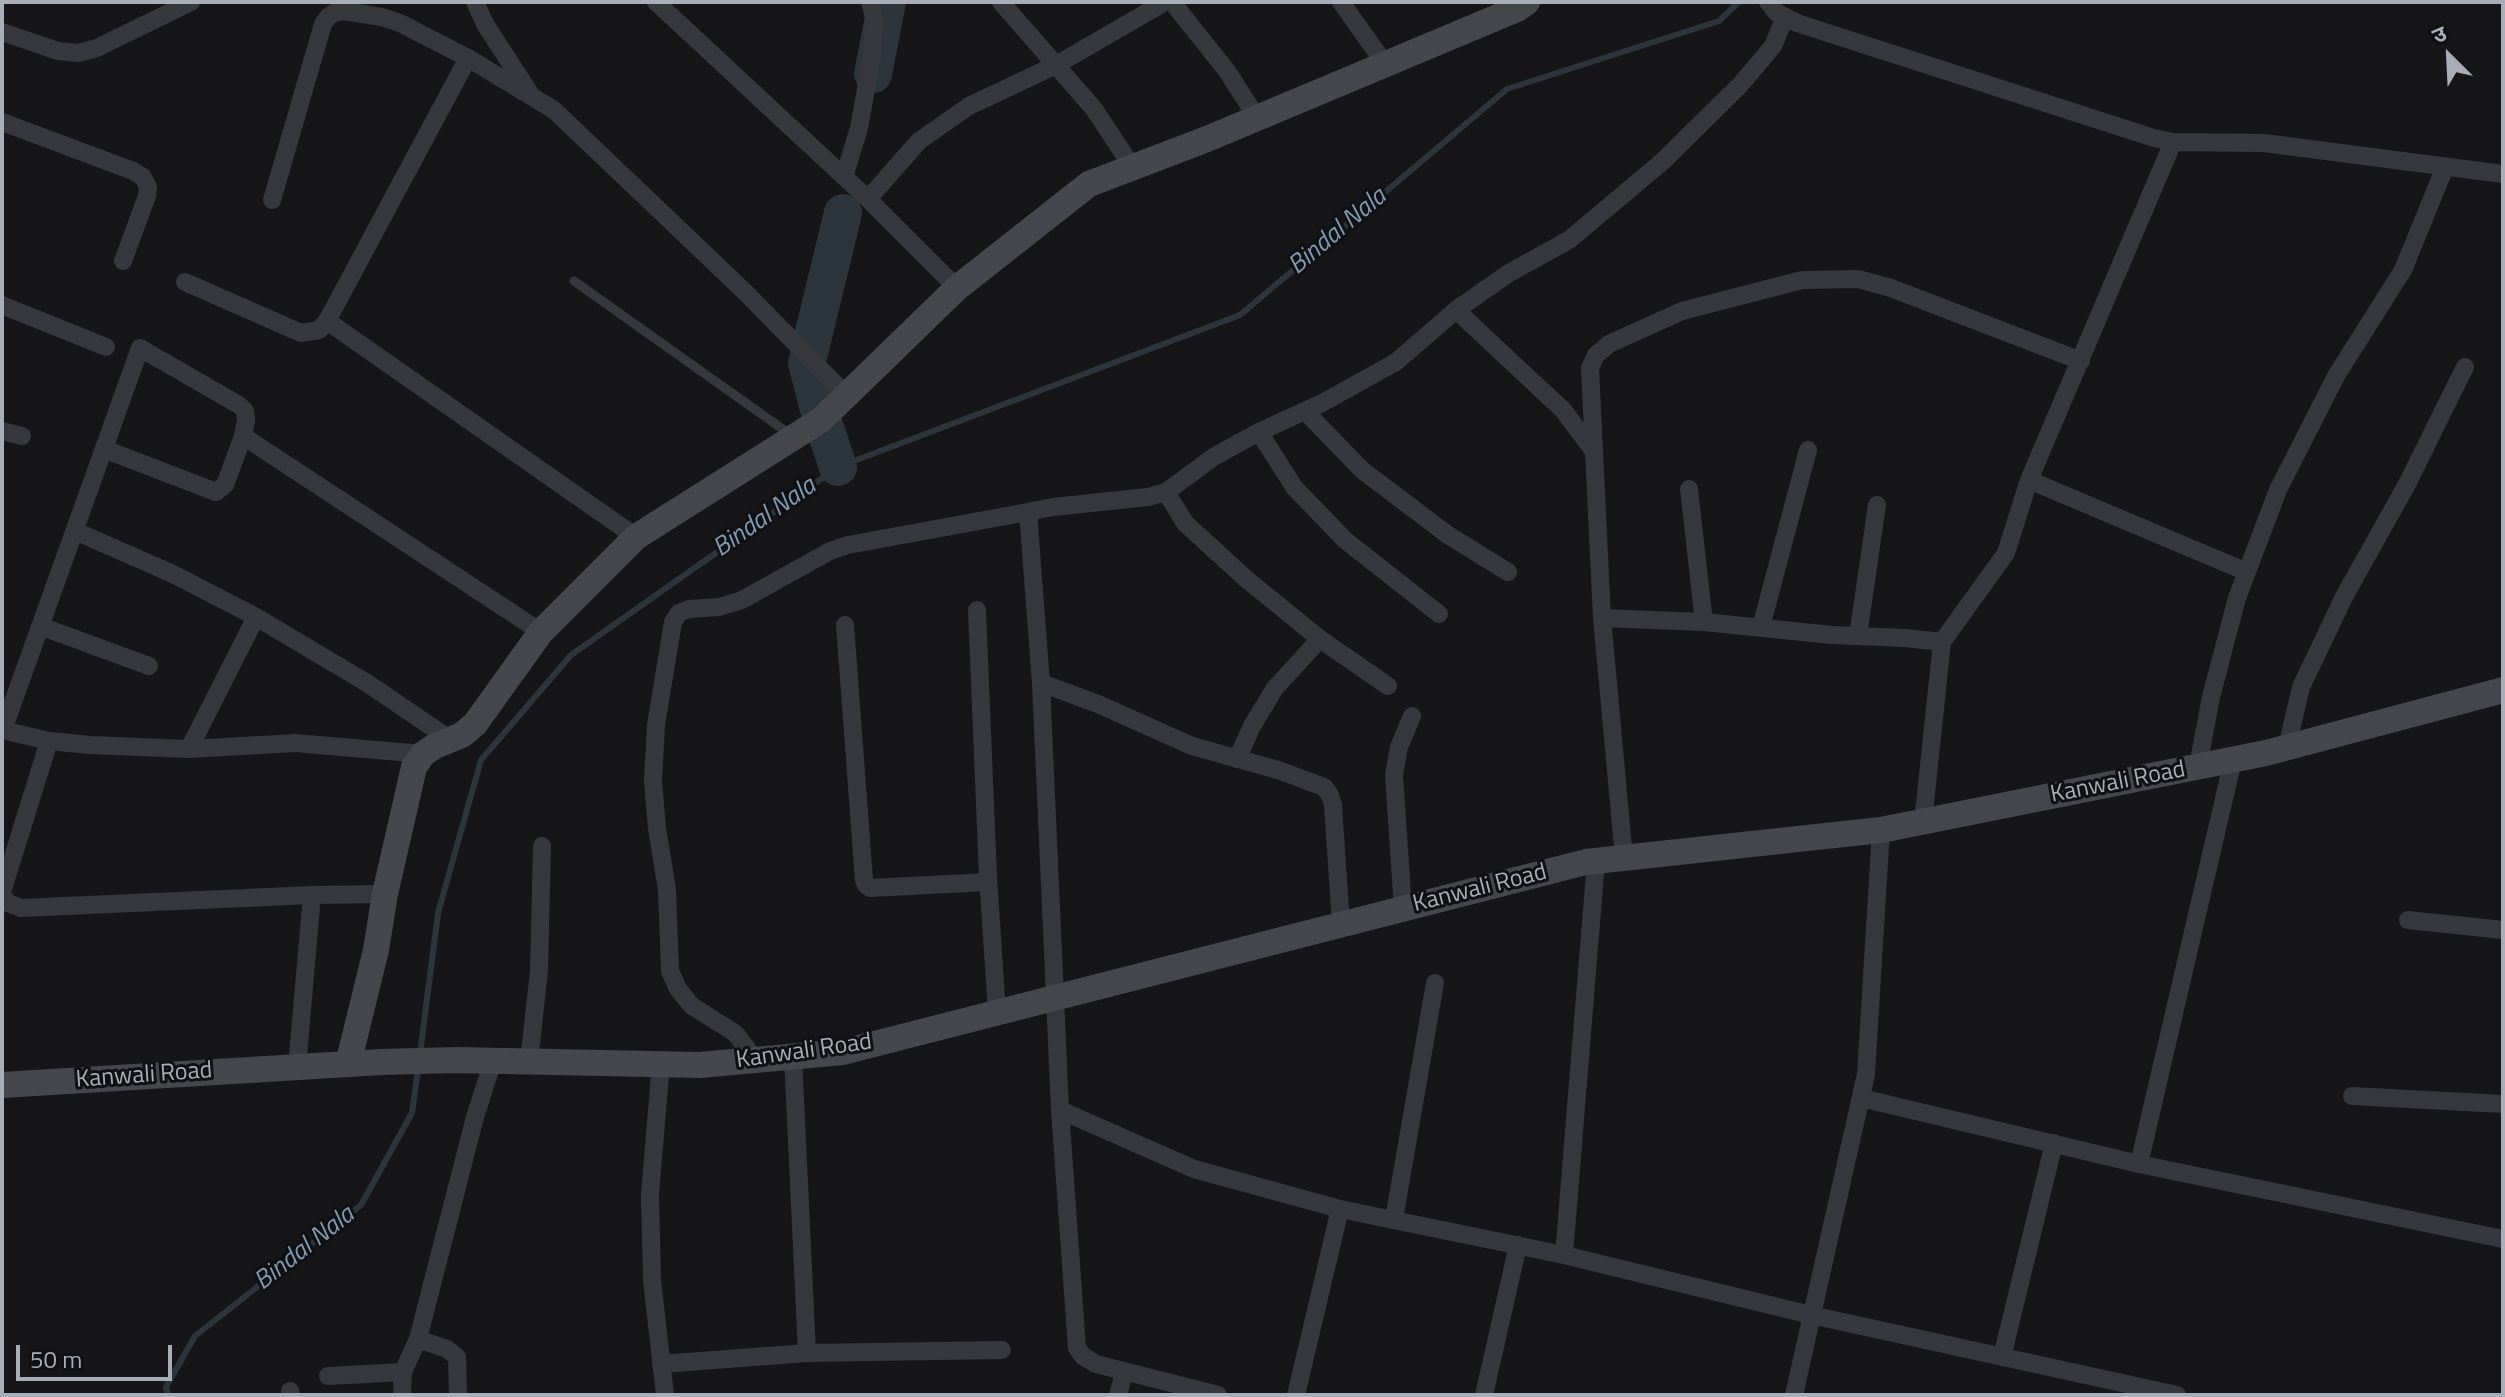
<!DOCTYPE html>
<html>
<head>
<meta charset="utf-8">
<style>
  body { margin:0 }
  #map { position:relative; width:2505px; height:1397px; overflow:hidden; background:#161618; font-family:"Titillium Web","Noto Sans Devanagari",sans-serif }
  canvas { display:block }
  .frame { position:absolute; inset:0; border:4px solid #a8adb8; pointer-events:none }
  .north { position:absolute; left:2409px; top:16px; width:80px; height:80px; -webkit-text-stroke:6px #111113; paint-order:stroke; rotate:336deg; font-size:22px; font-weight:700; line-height:32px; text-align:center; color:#a8adb8 }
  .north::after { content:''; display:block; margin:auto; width:28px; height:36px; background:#a8adb8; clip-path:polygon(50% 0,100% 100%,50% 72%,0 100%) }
  .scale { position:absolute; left:16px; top:1345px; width:156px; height:36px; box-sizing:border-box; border:4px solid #a8adb8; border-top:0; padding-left:10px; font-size:24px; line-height:28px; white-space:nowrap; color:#a8adb8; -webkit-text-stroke:6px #111113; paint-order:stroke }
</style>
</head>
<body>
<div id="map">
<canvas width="2505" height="1397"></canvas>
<div class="frame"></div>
<div class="north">उ</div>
<div class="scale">50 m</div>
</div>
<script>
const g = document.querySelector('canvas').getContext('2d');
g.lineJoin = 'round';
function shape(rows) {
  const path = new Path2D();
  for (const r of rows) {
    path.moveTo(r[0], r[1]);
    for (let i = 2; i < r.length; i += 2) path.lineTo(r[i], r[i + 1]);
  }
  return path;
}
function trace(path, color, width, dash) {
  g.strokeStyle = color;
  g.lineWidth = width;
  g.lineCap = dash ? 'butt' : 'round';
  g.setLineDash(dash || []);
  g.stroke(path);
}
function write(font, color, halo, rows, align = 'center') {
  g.font = font + ' "Titillium Web",sans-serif';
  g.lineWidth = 6;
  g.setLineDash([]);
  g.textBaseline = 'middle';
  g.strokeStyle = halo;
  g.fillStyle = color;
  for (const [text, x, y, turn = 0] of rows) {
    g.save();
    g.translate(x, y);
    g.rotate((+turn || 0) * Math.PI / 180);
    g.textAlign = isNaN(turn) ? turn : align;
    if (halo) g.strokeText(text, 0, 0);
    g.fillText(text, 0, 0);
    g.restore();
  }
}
trace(shape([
  [420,1054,438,913,481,760,571,655,838,467,1240,315,1507,89,1719,21,1739,2],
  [168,1395,166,1387,195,1336,361,1205,412,1113,418,1069]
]), '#2c353c', 6);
trace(shape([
  [873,74,887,2],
  [809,353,843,213],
  [807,363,820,413],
  [824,425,838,467]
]), '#2c353c', 38);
trace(shape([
  [574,281,791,435]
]), '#37383d', 9);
trace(shape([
  [475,2,485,24,529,92],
  [656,2,868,199,957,288],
  [1001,2,1094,109,1133,168],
  [1172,2,1227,71,1257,118],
  [1341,2,1385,64],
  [1768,2,1776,12,1797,23,2154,138,2173,142,2264,143,2503,174],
  [2,32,58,51,78,53,97,48,191,2],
  [2,122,133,171,143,177,148,187,147,196,123,261],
  [844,177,859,128,872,56,874,17,870,2],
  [868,199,919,141,969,106,1056,65,1165,2],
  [272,200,323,24,328,17,334,13,344,11,382,17,400,23,468,58,554,110,745,292,846,395],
  [185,282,301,333,319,330,327,321,468,58],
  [2,305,106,347],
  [1456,310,1563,410,1593,450],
  [327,321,636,537],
  [1305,411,1362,470,1448,535,1508,572],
  [2,431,22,436],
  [1259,432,1294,487,1345,540,1439,614],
  [104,449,216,492,225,485,243,436],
  [2029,480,2247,572],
  [1689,489,1704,622],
  [1166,492,1185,523,1245,578,1320,639,1388,686],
  [75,531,173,574,256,617,367,683,451,740],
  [977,610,988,877,997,1012],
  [1602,618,1704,622,1832,635,1905,638,1942,642],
  [845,625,864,880,866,885,870,888,988,882],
  [40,626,149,666],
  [1761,627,1808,450],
  [1858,636,1877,505],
  [1041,683,1098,704,1192,746,1278,770,1324,787,1330,795,1333,805,1341,924],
  [2,730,49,741,90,745,189,749,295,743,423,754],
  [3,730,140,348,239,405,245,411,246,420,243,436,541,632],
  [2287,747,2301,687,2345,595,2406,486,2465,367],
  [189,749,256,617],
  [1237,759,1252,726,1275,688,1320,639],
  [2198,766,2211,697,2237,598,2278,490,2336,376,2403,270,2445,167],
  [1923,822,1942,642,2006,553,2029,480,2173,142],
  [1624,858,1602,618,1590,368,1596,355,1609,344,1682,311,1802,280,1858,279,1891,288,2081,361],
  [2,892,49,741],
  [2,895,8,903,21,908,312,895,385,894],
  [1403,909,1394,775,1399,747,1412,716],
  [2408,920,2503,930],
  [793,1057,807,1353],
  [755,1059,735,1033,692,1006,678,989,670,971,667,890,657,828,653,781,656,725,673,622,679,613,689,609,719,607,742,600,830,551,848,545,1028,512],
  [529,1061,539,971,542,846],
  [661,1064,650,1194,652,1280,665,1395],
  [297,1067,312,895],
  [2352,1096,2503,1104],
  [1861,1098,2139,1164,2503,1239],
  [1060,1110,1194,1169,1340,1209,1564,1255,1811,1315,2177,1395],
  [2139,1164,2233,760],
  [1394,1219,1435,983],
  [1564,1255,1596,861],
  [418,1339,447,1349,457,1357,458,1395],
  [2002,1357,2054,1143],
  [661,1364,807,1353,1002,1350],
  [328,1376,403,1372],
  [290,1391,291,1395],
  [402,1395,403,1372,418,1339,475,1117,493,1061],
  [1118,1395,1124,1373],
  [1218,1395,1096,1364,1083,1356,1077,1348,1060,1110,1041,683,1028,512,1053,507,1148,497,1166,492,1215,456,1259,432,1322,403,1396,362,1456,310,1509,273,1569,240,1663,161,1741,84,1773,46,1785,17],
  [1296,1395,1340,1209],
  [1484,1395,1518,1245],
  [1794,1395,1866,1074,1881,830]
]), '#37383d', 18);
trace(shape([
  [348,1064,376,950,385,894,414,767,423,754,435,746,462,735,475,724,541,632,636,537,821,420,957,288,1089,184,1207,139,1517,9,1527,2],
  [2,1085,381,1062,456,1060,700,1065,843,1052,1586,862,1881,830,2266,753,2503,690]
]), '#45474d', 26);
write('24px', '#a8adb8', '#111113', [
  ["Kanwali Road",2118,783,-11],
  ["Kanwali Road",1480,889,-14],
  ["Kanwali Road",804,1052,-8],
  ["Kanwali Road",144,1076,-4]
]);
write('italic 26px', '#7f9bb3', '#111113', [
  ["Bindal Nala",1338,232,-40],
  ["Bindal Nala",765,518,-35],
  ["Bindal Nala",305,1249,-38]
]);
</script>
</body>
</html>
